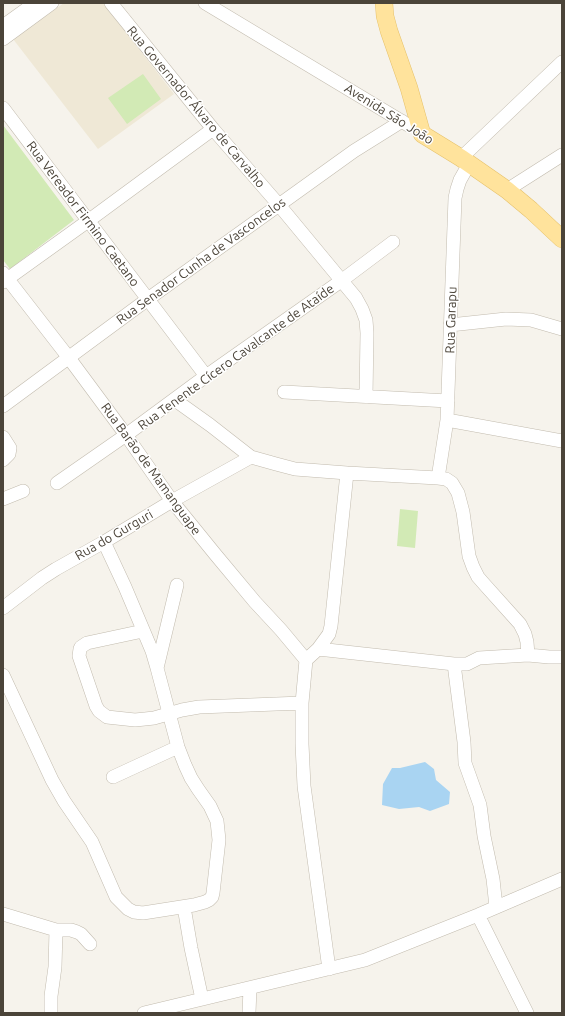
<!DOCTYPE html>
<html>
<head>
<meta charset="utf-8">
<style>
  body { margin:0 }
  #map { position:relative; width:565px; height:1016px; overflow:hidden; background:#f6f3ec; font-family:Ubuntu,sans-serif }
  canvas { display:block }
  .frame { position:absolute; inset:0; border:4px solid #4b4439; pointer-events:none }
</style>
</head>
<body>
<div id="map">
<canvas width="565" height="1016"></canvas>
<div class="frame"></div>
</div>
<script>
const g = document.querySelector('canvas').getContext('2d');
g.lineJoin = 'round';
function paint(path, color) {
  g.fillStyle = color;
  g.fill(path, 'evenodd');
}
function shape(rows) {
  const path = new Path2D();
  for (const r of rows) {
    path.moveTo(r[0], r[1]);
    for (let i = 2; i < r.length; i += 2) path.lineTo(r[i], r[i + 1]);
  }
  return path;
}
function trace(path, color, width, dash) {
  g.strokeStyle = color;
  g.lineWidth = width;
  g.lineCap = dash ? 'butt' : 'round';
  g.setLineDash(dash || []);
  g.stroke(path);
}
function write(font, color, halo, rows, align = 'center') {
  g.font = font + ' Ubuntu,sans-serif';
  g.lineWidth = 3;
  g.setLineDash([]);
  g.textBaseline = 'middle';
  g.strokeStyle = halo;
  g.fillStyle = color;
  for (const [text, x, y, turn = 0] of rows) {
    g.save();
    g.translate(x, y);
    g.rotate((+turn || 0) * Math.PI / 180);
    g.textAlign = isNaN(turn) ? turn : align;
    if (halo) g.strokeText(text, 0, 0);
    g.fillText(text, 0, 0);
    g.restore();
  }
}
paint(shape([
  [64,3,103,3,174,94,98,149,13,39]
]), '#efe8d6');
paint(shape([
  [143,74,161,99,127,124,108,98],
  [3,125,74,220,10,269,3,260],
  [400,509,418,511,415,548,397,546]
]), '#d2eab5');
paint(shape([
  [425,762,434,769,436,780,450,792,449,804,430,811,419,807,399,809,382,805,383,784,392,768,400,768]
]), '#a9d4f2');
const minor = shape([
  [111,3,213,129,279,205,356,298,362,309,366,320,367,333,366,397],
  [205,3,408,125],
  [3,26,35,3],
  [3,39,52,3],
  [3,108,206,376],
  [461,158,562,62],
  [507,190,562,155],
  [3,273,69,358,126,435,172,501,215,554,255,602,281,630,306,660],
  [3,282,88,221,213,129],
  [450,325,506,319,531,320,562,329],
  [284,392,448,401],
  [175,400,210,425,251,457,276,464,295,469,347,473,438,478,446,479,452,483,458,493,463,512,469,556,473,567,478,577,485,585,520,624,525,634,527,642,528,655],
  [3,406,148,299,354,151,402,121],
  [447,420,562,441],
  [3,437,10,448,9,454,3,460],
  [438,478,447,420,455,198,457,189,460,180,469,164],
  [57,483,126,435,206,376,341,281,393,242],
  [3,499,23,491],
  [3,608,42,578,56,569,104,542,172,501,251,457],
  [143,631,87,643,81,647,80,649,79,656,96,706,99,711,107,717,135,720,145,719,154,718,182,710,199,707,302,703],
  [318,649,454,664,467,664,479,658,528,655,549,657,562,657],
  [454,664,464,742,465,763,480,805,484,836,493,879,496,907],
  [157,668,177,585],
  [3,675,52,780,64,801,92,842,116,897,128,909,134,912,143,913,194,905,205,902,209,900,212,897,213,893,219,840,217,821,210,806,198,789,191,778,185,765,178,747,157,668,152,651,125,587,104,542],
  [113,777,178,747],
  [184,907,191,948,202,999],
  [3,914,56,930,71,930,77,932,81,934,90,944],
  [478,915,527,1013],
  [329,969,304,786,302,744,302,703,306,660,318,649,329,634,331,626,347,473],
  [51,1013,51,996,55,967,56,930],
  [144,1013,365,960,478,915,562,879],
  [249,1013,250,988]
]);
const major = shape([
  [384,3,385,16,389,31,409,88,422,134,461,158,507,190,531,210,562,239]
]);
trace(minor, '#c2bbae', 14);
trace(major, '#e6c16a', 18);
trace(minor, '#fff', 13);
trace(major, '#ffe39c', 17);
write('13px', '#4b4439', '#fff', [
  ["Rua Governador Álvaro de Carvalho",196,107,50],
  ["Avenida São João",389,114,32],
  ["Rua Vereador Firmino Caetano",83,214,53],
  ["Rua Senador Cunha de Vasconcelos",201,261,-36],
  ["Rua Garapu",451,320,-88],
  ["Rua Tenente Cícero Cavalcante de Ataíde",236,357,-36],
  ["Rua Barão de Mamanguape",151,469,54],
  ["Rua do Gurguri",114,535,-30]
]);
</script>
</body>
</html>
